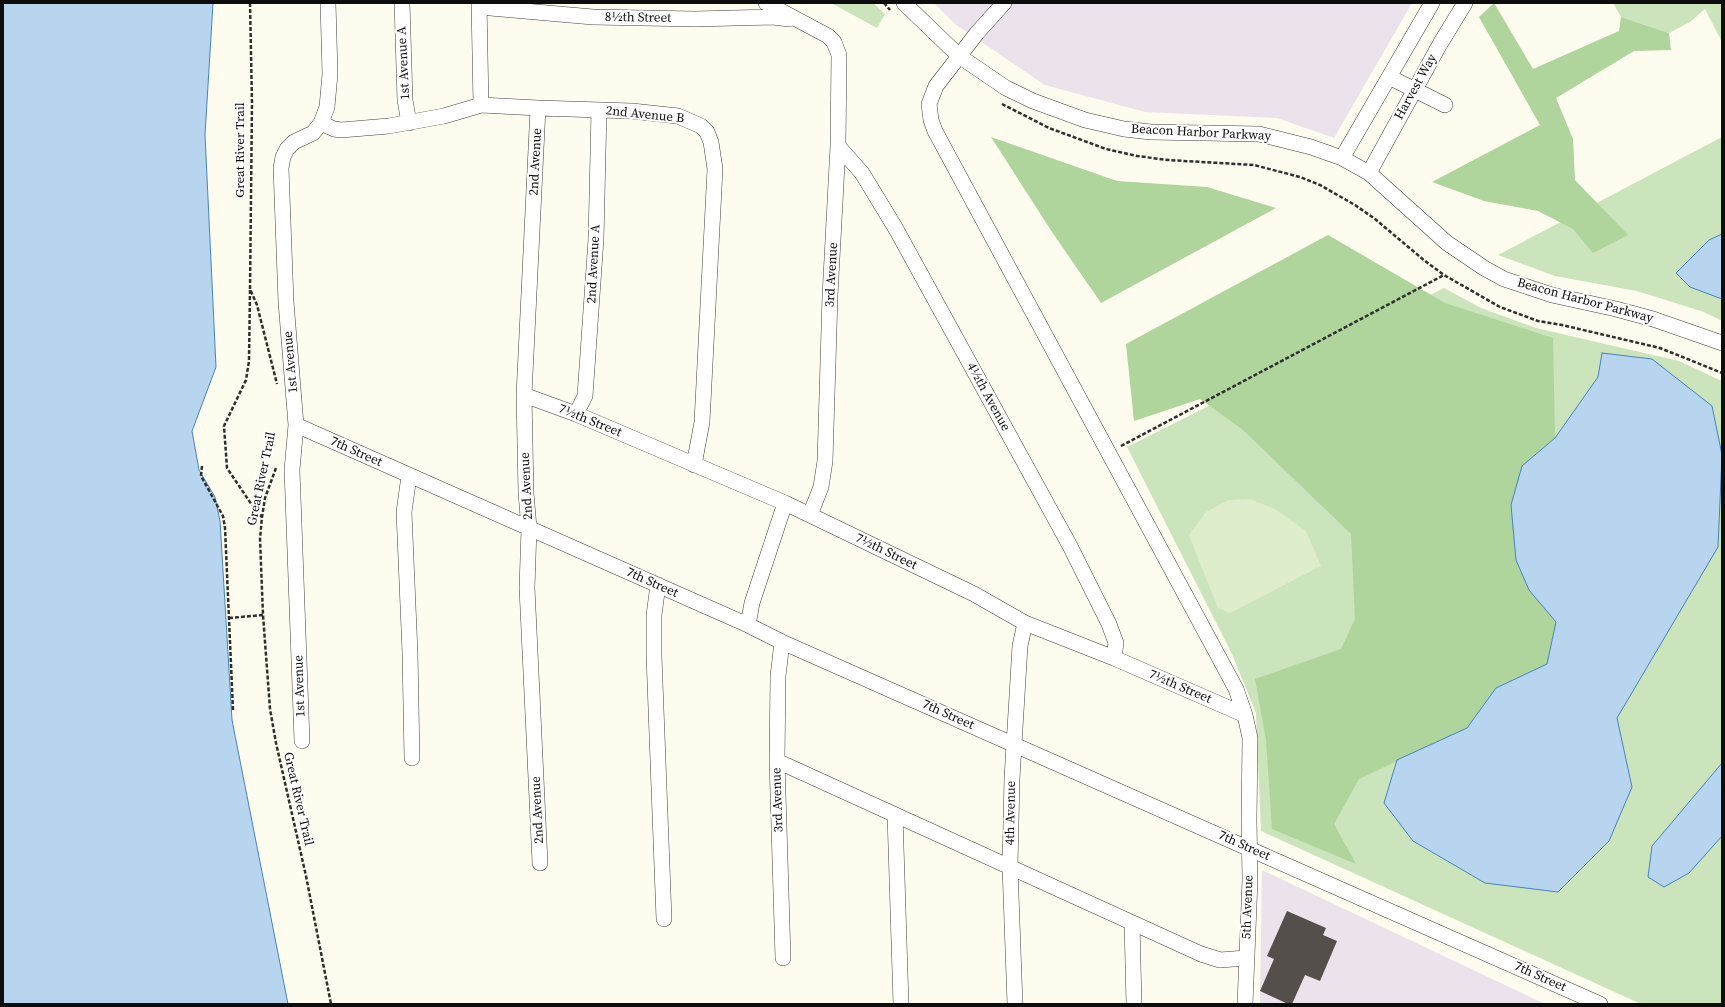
<!DOCTYPE html>
<html>
<head>
<meta charset="utf-8">
<style>
  body { margin:0 }
  #map { position:relative; width:1725px; height:1007px; overflow:hidden; background:#fdfcee; font-family:"Source Serif 4",serif }
  canvas { display:block }
  .frame { position:absolute; inset:0; border:4px solid #0d0d0d; pointer-events:none }
</style>
</head>
<body>
<div id="map">
<canvas width="1725" height="1007"></canvas>
<div class="frame"></div>
</div>
<script>
const g = document.querySelector('canvas').getContext('2d');
g.lineJoin = 'round';
function paint(path, color) {
  g.fillStyle = color;
  g.fill(path, 'evenodd');
}
function shape(rows) {
  const path = new Path2D();
  for (const r of rows) {
    path.moveTo(r[0], r[1]);
    for (let i = 2; i < r.length; i += 2) path.lineTo(r[i], r[i + 1]);
  }
  return path;
}
function trace(path, color, width, dash) {
  g.strokeStyle = color;
  g.lineWidth = width;
  g.lineCap = dash ? 'butt' : 'round';
  g.setLineDash(dash || []);
  g.stroke(path);
}
function write(font, color, halo, rows, align = 'center') {
  g.font = font + ' "Source Serif 4",serif';
  g.lineWidth = 4;
  g.setLineDash([]);
  g.textBaseline = 'middle';
  g.strokeStyle = halo;
  g.fillStyle = color;
  for (const [text, x, y, turn = 0] of rows) {
    g.save();
    g.translate(x, y);
    g.rotate((+turn || 0) * Math.PI / 180);
    g.textAlign = isNaN(turn) ? turn : align;
    if (halo) g.strokeText(text, 0, 0);
    g.fillText(text, 0, 0);
    g.restore();
  }
}
paint(shape([
  [934,3,1412,3,1334,138,1277,118,1145,112,1045,85,955,24],
  [1262,870,1545,1004,1260,1004]
]), '#ebe2eb');
paint(shape([
  [831,3,873,3,885,14,877,28],
  [1613,3,1722,3,1722,42,1705,9,1690,22,1669,33,1621,17],
  [1722,137,1722,321,1704,312,1637,291,1555,276,1498,255],
  [1444,288,1481,308,1536,328,1679,361,1722,381,1722,1004,1641,1004,1261,831,1256,713,1232,654,1127,447]
]), '#cce4bb');
paint(shape([
  [1494,3,1533,69,1619,31,1621,17,1669,33,1671,50,1634,51,1556,98,1573,139,1575,180,1628,235,1593,253,1573,229,1538,211,1484,201,1432,182,1540,125,1479,17],
  [991,137,1117,181,1207,187,1276,208,1101,303,1052,232],
  [1328,235,1445,303,1553,338,1555,438,1522,466,1529,590,1556,622,1547,664,1496,688,1467,728,1359,779,1334,824,1356,864,1272,829,1266,740,1255,679,1341,649,1355,619,1351,534,1242,429,1200,399,1134,421,1126,344]
]), '#afd49c');
paint(shape([
  [1250,499,1275,509,1306,531,1321,566,1230,613,1218,608,1189,535,1206,512,1229,500]
]), '#deedcc');
const water = shape([
  [3,3,213,3,205,135,216,367,192,431,199,470,215,497,220,521,232,720,288,1004,3,1004,3,3],
  [1722,234,1722,299,1690,287,1676,273,1709,240,1722,234],
  [1602,353,1652,359,1712,406,1722,455,1718,547,1617,718,1632,787,1609,841,1558,892,1485,883,1413,841,1384,803,1397,760,1467,728,1496,688,1547,664,1556,622,1529,590,1516,560,1511,505,1522,466,1555,438,1598,377,1602,353],
  [1722,763,1722,836,1689,873,1664,887,1648,877,1652,846,1722,763]
]);
paint(water, '#b8d5f0');
trace(water, '#4683c0', 1);
paint(shape([
  [1287,911,1326,928,1323,935,1337,941,1320,981,1305,975,1292,1004,1288,1004,1260,991,1274,959,1267,956]
]), '#544f4a');
const minor = shape([
  [402,3,405,100,409,123],
  [479,3,481,105],
  [766,3,828,36,834,42,839,55,838,146,830,296,825,461,821,487,810,515],
  [904,3,959,56,1006,88,1033,101,1085,120,1124,129,1151,132,1259,134,1311,147,1342,158,1369,173,1447,243,1484,268,1504,279,1552,295,1616,309,1653,319,1722,343],
  [1004,3,977,33,936,86,929,104,931,120,935,131,1236,689,1245,715,1250,738,1249,821,1250,880,1245,1004],
  [479,7,593,17,695,19,773,17,789,19],
  [1389,77,1445,105],
  [538,108,524,395,526,493,529,528,527,588,540,863],
  [321,123,334,129,341,130,389,126,444,116,481,105,538,108,632,111,678,116,701,126,707,132,711,142,715,169,702,422,694,465],
  [838,146,862,173,896,229,1070,546,1109,624,1116,643,1114,658],
  [1342,158,1432,3],
  [1369,173,1440,44,1465,3],
  [524,395,576,414,785,503,974,594,1025,623,1114,658,1245,715],
  [576,414,585,396,596,239,599,110],
  [296,425,748,625,782,642,1600,1004],
  [409,476,404,512,410,653,412,758],
  [658,585,654,615,654,656,664,919],
  [748,625,752,603,785,503],
  [782,642,778,676,777,761,783,958],
  [302,741,292,470,296,425,286,302,281,168,283,157,287,149,294,142,313,133,321,123,327,107,330,74,328,3],
  [777,761,1201,954,1220,960,1246,958],
  [895,815,901,1004],
  [1132,923,1134,1004],
  [1015,1004,1010,867,1012,778,1020,646,1025,623]
]);
trace(minor, '#404040', 16);
trace(shape([
  [250,3,252,103,250,289,257,305,277,384],
  [884,3,890,10],
  [1002,104,1049,128,1106,149,1137,156,1168,160,1254,165,1300,177,1320,185,1355,205,1375,219,1425,261,1444,275,1500,307,1538,321,1562,325,1660,348,1722,373],
  [250,290,249,361,246,380,224,426,227,468,258,514,262,517],
  [1121,446,1444,275],
  [202,466,201,476,223,516,225,528,233,710],
  [276,468,265,498,262,517,260,539,263,615,270,709,276,743,306,876,331,1004],
  [229,618,263,615]
]), '#2f2f2f', 2.5, [4, 2]);
trace(minor, '#fff', 15);
write('13px', '#0d0d0d', '#fff', [
  ["8½th Street",638,18,1],
  ["1st Avenue A",404,63,-93],
  ["Harvest Way",1416,87,-61],
  ["2nd Avenue B",645,115,6],
  ["Beacon Harbor Parkway",1201,133,3],
  ["Great River Trail",241,150,-90],
  ["2nd Avenue",536,162,-87],
  ["2nd Avenue A",594,264,-87],
  ["3rd Avenue",832,275,-87],
  ["Beacon Harbor Parkway",1585,301,15],
  ["1st Avenue",291,362,-95],
  ["4½th Avenue",988,397,61],
  ["7½th Street",590,421,22],
  ["7th Street",356,452,24],
  ["Great River Trail",262,479,-78],
  ["2nd Avenue",527,486,-93],
  ["7½th Street",886,552,26],
  ["7th Street",652,583,24],
  ["1st Avenue",300,686,-92],
  ["7½th Street",1180,687,23],
  ["7th Street",948,715,24],
  ["Great River Trail",298,799,77],
  ["3rd Avenue",778,800,-92],
  ["2nd Avenue",538,810,-93],
  ["4th Avenue",1011,813,-89],
  ["7th Street",1244,846,24],
  ["5th Avenue",1248,907,-88],
  ["7th Street",1540,977,24]
]);
</script>
</body>
</html>
